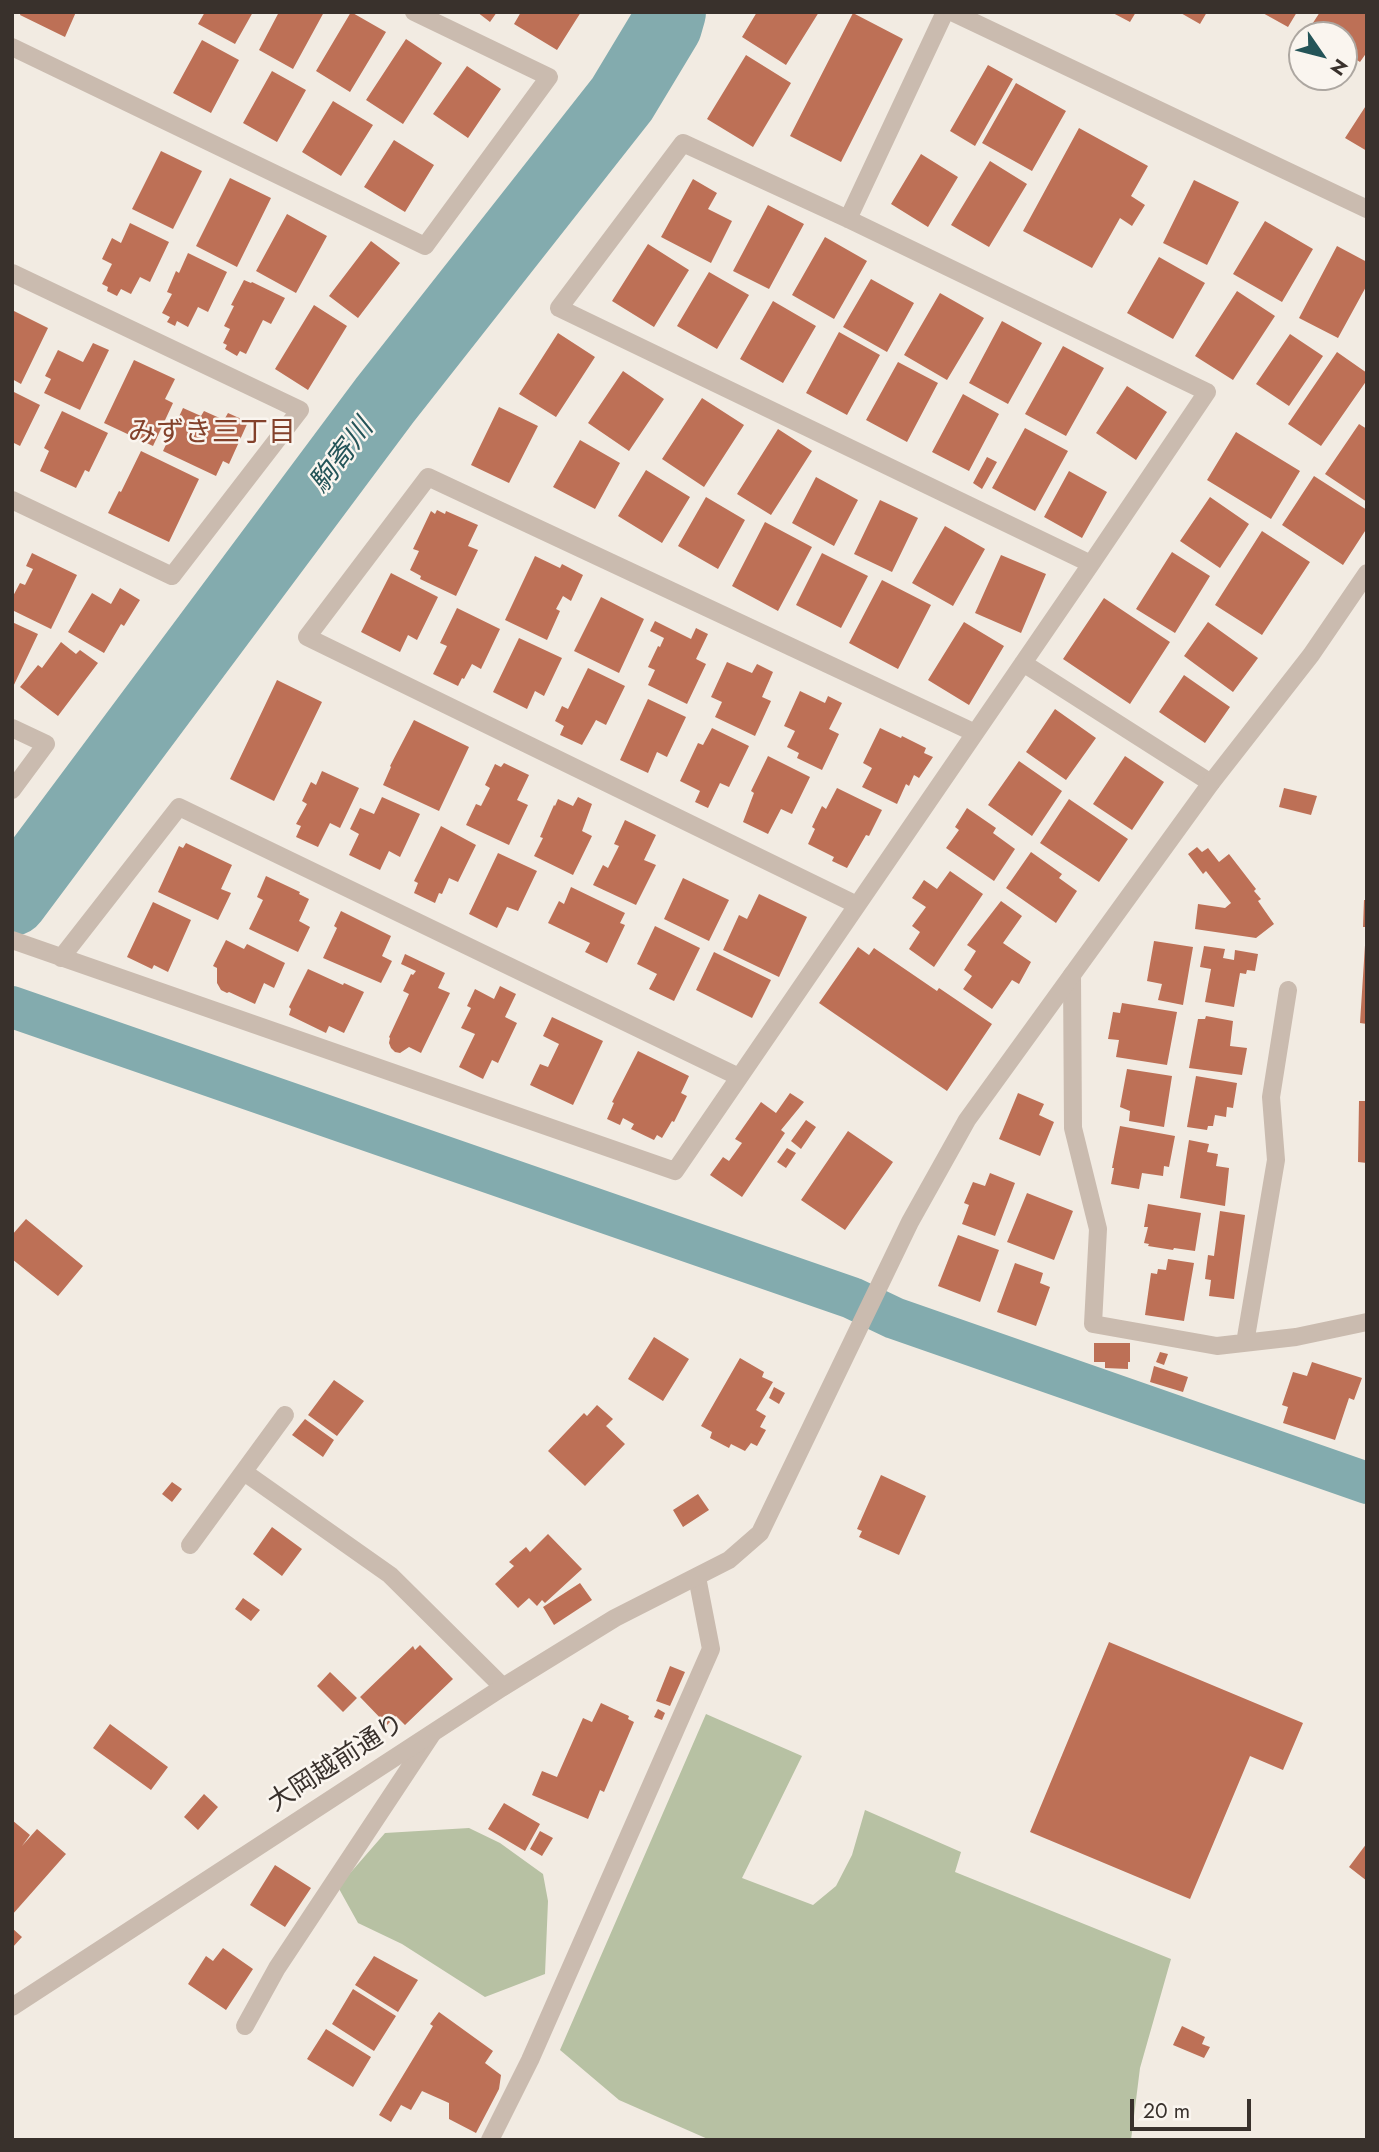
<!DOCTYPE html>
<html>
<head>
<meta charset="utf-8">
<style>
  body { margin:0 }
  #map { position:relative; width:1379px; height:2152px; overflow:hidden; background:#f2ebe2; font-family:Jost,sans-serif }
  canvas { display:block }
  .frame { position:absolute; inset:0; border:14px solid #39312c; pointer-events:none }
  .north { position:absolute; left:1288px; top:21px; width:70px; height:70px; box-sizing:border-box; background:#faf5ef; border:2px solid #ada7a1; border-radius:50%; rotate:125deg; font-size:19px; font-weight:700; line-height:28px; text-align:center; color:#39312c }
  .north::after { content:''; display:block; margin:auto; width:24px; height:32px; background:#245458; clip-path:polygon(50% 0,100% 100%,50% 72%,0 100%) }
  .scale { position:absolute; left:1130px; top:2099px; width:121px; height:32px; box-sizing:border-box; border:4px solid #39312c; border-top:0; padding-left:9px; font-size:21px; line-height:24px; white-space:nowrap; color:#39312c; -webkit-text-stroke:5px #faf5ef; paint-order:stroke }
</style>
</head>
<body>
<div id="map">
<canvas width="1379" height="2152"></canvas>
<div class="frame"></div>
<div class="north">N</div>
<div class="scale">20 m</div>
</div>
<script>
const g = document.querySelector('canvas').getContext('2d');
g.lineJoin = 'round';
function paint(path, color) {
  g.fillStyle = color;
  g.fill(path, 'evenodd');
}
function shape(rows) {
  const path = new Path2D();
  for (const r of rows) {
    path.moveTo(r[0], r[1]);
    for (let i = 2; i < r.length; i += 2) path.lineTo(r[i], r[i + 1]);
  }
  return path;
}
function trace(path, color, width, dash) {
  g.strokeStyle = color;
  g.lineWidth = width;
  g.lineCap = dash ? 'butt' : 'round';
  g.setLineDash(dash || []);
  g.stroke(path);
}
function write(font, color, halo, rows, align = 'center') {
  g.font = font + ' Jost,"Noto Sans JP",sans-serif';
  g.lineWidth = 5;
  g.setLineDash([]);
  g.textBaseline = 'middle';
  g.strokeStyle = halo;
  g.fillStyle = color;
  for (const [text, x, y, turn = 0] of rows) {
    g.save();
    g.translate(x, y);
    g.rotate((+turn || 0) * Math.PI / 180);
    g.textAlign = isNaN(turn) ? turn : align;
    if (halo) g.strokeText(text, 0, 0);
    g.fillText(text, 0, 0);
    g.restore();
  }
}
paint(shape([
  [706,1714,802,1756,742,1878,813,1905,836,1886,852,1855,865,1810,961,1852,955,1872,1171,1959,1140,2068,1131,2140,710,2140,619,2100,560,2050],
  [469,1828,500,1843,543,1874,548,1901,545,1974,485,1997,402,1944,358,1923,338,1887,385,1833]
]), '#b7c1a3');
trace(shape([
  [12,1007,852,1298,894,1318,1367,1483]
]), '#83abae', 42);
trace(shape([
  [12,900,385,400,622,99,666,26,670,12]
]), '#83abae', 72);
paint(shape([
  [21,12,76,12,65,37,20,15],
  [205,12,253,12,235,44,198,24],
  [279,12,324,12,293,69,259,50],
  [351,12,386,32,350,92,316,71],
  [477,12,497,12,490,22],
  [521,12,581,12,557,50,514,24],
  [757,12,819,12,786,65,742,37],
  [1111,12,1136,12,1130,22],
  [1179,12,1207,12,1200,24],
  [1261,12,1297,12,1288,27],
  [1320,12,1367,12,1367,52,1360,62,1344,52,1344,35,1318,35,1309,29],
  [853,13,903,39,841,162,790,136],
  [406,39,442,63,403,124,366,100],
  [202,40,239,60,211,113,173,93],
  [746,55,791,83,753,147,707,119],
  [988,65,1013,79,975,146,950,131],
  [467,66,501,89,468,138,433,114],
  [272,71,306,90,277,142,243,123],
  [1016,83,1066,111,1032,171,982,143],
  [333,101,373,125,341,176,302,152],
  [1367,104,1367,151,1345,138],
  [1079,128,1148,166,1131,196,1145,205,1132,226,1120,218,1092,268,1023,231],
  [394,140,434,165,405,212,364,187],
  [161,151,202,171,173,229,132,209],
  [921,154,958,177,928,227,891,204],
  [990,161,1027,184,989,247,951,225],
  [230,178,271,198,237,267,196,246],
  [693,179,717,193,708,209,732,221,711,263,661,237],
  [1194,180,1239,202,1207,265,1163,243],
  [768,205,804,224,769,289,733,271],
  [287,214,327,236,296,293,256,271],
  [1265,221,1313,249,1282,302,1233,274],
  [130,223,169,242,150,282,140,277,131,294,121,289,117,296,107,291,108,287,102,284,112,264,102,259,112,238,121,243],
  [825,237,867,261,834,319,792,295],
  [371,241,400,263,358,318,329,296],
  [648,244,689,270,654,327,612,301],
  [1337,246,1367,262,1367,285,1338,338,1299,318],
  [188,253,227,272,208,312,198,307,188,327,177,321,175,326,167,322,170,317,162,313,172,294,167,292,176,271,179,273],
  [1159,257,1205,283,1173,339,1127,313],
  [709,272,749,295,717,349,677,326],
  [871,279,914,303,887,352,843,327],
  [244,280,251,283,252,282,285,298,271,324,263,320,246,354,240,351,237,356,225,349,227,345,223,343,230,329,224,326,234,306,231,305],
  [1237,291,1275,316,1233,380,1195,356],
  [940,293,984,318,947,380,904,355],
  [773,301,816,326,783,383,740,359],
  [314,305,347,326,308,390,275,369],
  [12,310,48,328,21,384,12,379],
  [1002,321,1042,343,1008,404,969,383],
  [839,332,880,355,847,415,806,393],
  [558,333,595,357,556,417,519,394],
  [1290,334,1323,356,1289,406,1256,384],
  [93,343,109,350,80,410,44,393,51,379,45,376,58,350,83,362],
  [1063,346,1104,368,1066,436,1025,414],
  [1337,352,1367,373,1367,380,1321,446,1288,424],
  [134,360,175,379,165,399,173,403,153,446,104,423],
  [898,362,938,383,907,442,866,420],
  [623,371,664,399,629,451,588,423],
  [1127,386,1167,412,1136,460,1096,433],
  [14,392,40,405,20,446,12,442],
  [963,394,999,414,969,471,932,452],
  [702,398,744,425,704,487,662,459],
  [499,407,538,426,509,483,471,465],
  [183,408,201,416,204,411,224,420,228,413,248,422,229,464,223,461,216,476,163,451],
  [62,411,108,433,89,472,85,470,76,488,40,471,49,451,44,448],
  [1359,424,1367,429,1367,502,1325,474],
  [1025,428,1068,451,1035,511,992,488],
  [778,429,812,451,771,515,737,494],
  [1236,432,1300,471,1271,519,1207,480],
  [580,440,620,463,595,509,553,487],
  [141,451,199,479,169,542,108,513,119,491,121,492],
  [987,457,997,462,982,489,973,483],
  [646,470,690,497,662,543,618,516],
  [1069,471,1107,492,1082,538,1044,517],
  [1314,476,1367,510,1367,528,1343,565,1282,525],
  [816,477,858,500,834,546,792,523],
  [706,497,745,520,718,569,678,546],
  [1210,497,1249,524,1220,568,1180,541],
  [880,500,918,518,892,572,854,554],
  [437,510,445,514,446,511,478,525,468,546,478,550,456,596,420,579,421,576,410,570,419,551,413,549,431,511,435,514],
  [765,522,812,547,778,611,732,586],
  [945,526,985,549,953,606,912,583],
  [1262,531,1310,562,1262,635,1215,605],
  [1172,552,1210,576,1175,633,1136,609],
  [32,553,77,575,51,629,12,610,12,598,20,583,25,585,33,569,26,566],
  [822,553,868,576,841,628,796,605],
  [1001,555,1046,574,1021,633,975,613],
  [535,556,560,568,562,564,583,575,571,601,563,596,556,609,560,611,547,640,505,620],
  [391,573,438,597,417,640,408,635,400,652,361,632],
  [882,580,931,605,898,669,849,643],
  [120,588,140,600,124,626,121,624,104,653,68,632,92,593,111,604],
  [601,597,644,619,619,673,574,651],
  [1104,598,1170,642,1130,704,1063,659],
  [457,608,500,629,481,669,472,664,464,679,462,678,458,686,433,674,447,646,440,643],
  [655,621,691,639,696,628,708,634,696,659,706,664,687,704,648,685,655,670,648,667,658,646,660,647,664,638,650,631],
  [12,622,38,634,12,689],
  [964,622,1004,646,969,705,928,680],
  [1208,622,1258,658,1233,692,1184,656],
  [519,638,562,658,544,696,535,691,527,709,493,692],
  [61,642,76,654,80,650,98,663,58,716,20,687,38,665,42,668],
  [727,662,752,673,757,664,773,672,762,697,771,701,755,736,715,717,722,702,711,697],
  [588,668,625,686,606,725,596,720,582,745,560,735,564,726,555,721,562,706,568,709],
  [1184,675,1230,707,1205,743,1159,712],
  [277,680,322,702,274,801,230,779],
  [800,691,825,703,828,696,842,703,829,729,839,734,822,770,797,758,799,753,787,747,795,731,784,726],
  [648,699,686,717,667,757,657,752,648,773,620,760],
  [1055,709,1096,738,1066,780,1026,752],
  [414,720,469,747,439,811,383,785,391,767,390,766],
  [712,728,749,746,729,787,720,783,708,808,695,802,700,791,680,781,698,743,703,745],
  [880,728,901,738,902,736,926,748,924,753,933,757,919,778,914,775,909,786,906,784,897,804,862,787,872,768,863,763],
  [768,756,810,777,792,814,781,809,768,834,743,822,754,793,751,791],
  [1125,756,1164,782,1132,830,1093,804],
  [1019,761,1062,791,1032,836,988,805],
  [504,763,529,775,517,800,528,805,509,845,466,825,476,804,481,806,490,788,485,785,495,764,501,767],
  [322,771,359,788,340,828,330,823,318,847,296,837,301,826,296,824,307,804,302,801,311,782,316,785],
  [837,788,882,810,869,836,866,835,847,868,832,861,834,857,808,844,815,829,812,827,822,806,826,809],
  [1284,788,1317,796,1311,815,1279,807],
  [382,797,420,814,400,857,389,851,380,870,349,855,359,834,350,829,360,808,374,814],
  [578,797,592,804,582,831,592,836,573,875,534,856,543,838,540,837,554,805,555,806,558,799,573,806],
  [1069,799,1128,839,1099,882,1040,843],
  [967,808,996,828,993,833,1015,849,994,881,946,848,959,830,955,827],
  [625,820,656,835,644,860,656,865,636,905,593,885,603,865,608,868,619,846,614,844],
  [441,826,476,845,458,882,449,878,442,894,439,893,435,903,414,893,418,883,414,881],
  [186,843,232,865,221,889,231,893,218,920,158,892,179,846,183,848],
  [1197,847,1202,852,1208,848,1219,862,1229,854,1256,889,1254,891,1261,899,1258,901,1274,924,1256,938,1195,929,1198,904,1225,908,1231,903,1206,871,1203,874,1188,854],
  [1031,852,1062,874,1059,878,1077,891,1056,923,1006,888],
  [498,853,537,871,518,911,507,907,497,928,469,914],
  [950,871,983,894,934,967,909,949,920,932,912,926,926,907,912,898,924,880,937,889],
  [266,876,300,892,299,894,309,899,299,921,310,927,298,952,249,929,263,900,257,897],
  [683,878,729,900,709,941,664,919],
  [571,887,625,913,620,923,625,925,607,963,585,952,590,943,548,923,559,901,564,904],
  [759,894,807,917,779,977,723,950,739,915,747,919],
  [1364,900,1367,900,1367,927,1363,927],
  [1001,901,1022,916,1003,943,1031,962,1019,984,1012,980,992,1009,963,989,972,976,964,970,976,951,967,945],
  [153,902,191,920,168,972,154,965,152,969,127,957],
  [341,911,391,936,382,956,392,961,381,983,323,958,337,928,334,926],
  [655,926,700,948,674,1001,649,989,657,974,637,964],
  [226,940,244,949,247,944,285,963,274,988,264,983,255,1004,229,992,227,993,221,990,217,983,217,968,213,966],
  [1154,941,1193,947,1183,1005,1158,1000,1162,984,1147,981],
  [1365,945,1367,945,1367,1024,1360,1023],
  [1204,946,1225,949,1223,958,1234,960,1235,950,1258,954,1255,971,1247,970,1246,974,1240,973,1234,1007,1205,1002,1211,969,1200,967],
  [858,947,869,955,874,948,937,991,939,988,992,1024,947,1091,819,1003],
  [714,952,771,980,752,1018,696,990],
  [405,954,445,973,438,988,450,993,421,1053,409,1047,400,1053,395,1052,391,1048,389,1043,390,1038,389,1037,409,994,403,991,411,974,413,975,416,971,401,964],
  [308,969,343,985,344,983,364,992,344,1033,329,1026,326,1033,289,1015,291,1009,289,1007],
  [500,986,516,994,505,1017,517,1023,498,1063,492,1060,483,1079,459,1067,475,1034,461,1028,471,1008,467,1006,475,989,494,999],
  [1122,1003,1177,1012,1167,1065,1116,1057,1119,1040,1108,1039,1113,1012,1120,1013],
  [1206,1016,1233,1021,1230,1046,1247,1048,1242,1075,1189,1068,1198,1019,1205,1019],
  [552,1017,603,1041,573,1105,530,1085,540,1064,548,1067,559,1044,543,1036],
  [638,1051,689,1076,681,1093,687,1096,674,1122,672,1121,662,1138,657,1135,654,1140,631,1129,634,1124,623,1118,620,1125,607,1119,614,1103,612,1102],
  [1127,1069,1172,1076,1164,1127,1129,1121,1130,1111,1120,1107],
  [1196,1076,1237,1083,1233,1108,1227,1107,1226,1117,1215,1115,1213,1126,1208,1126,1207,1130,1187,1127],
  [790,1093,804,1102,781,1130,785,1133,742,1197,710,1175,723,1157,729,1161,742,1143,735,1139,761,1102,776,1113],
  [1018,1093,1044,1104,1039,1115,1054,1122,1040,1156,999,1139],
  [1359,1101,1367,1101,1367,1163,1358,1162],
  [806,1120,816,1127,801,1149,791,1141],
  [1120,1126,1175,1136,1169,1167,1164,1166,1163,1176,1142,1173,1139,1189,1111,1184,1114,1168,1112,1168],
  [848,1131,893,1162,845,1230,801,1200],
  [1189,1140,1209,1144,1207,1152,1218,1154,1216,1166,1229,1168,1225,1206,1180,1198],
  [787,1148,796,1153,786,1168,777,1162],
  [990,1173,1015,1183,995,1236,962,1224,969,1205,964,1203,973,1182,985,1186],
  [1027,1193,1073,1211,1054,1260,1007,1242],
  [1148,1204,1201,1213,1195,1251,1174,1248,1173,1250,1148,1246,1149,1244,1144,1243,1148,1227,1144,1227],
  [1220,1211,1245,1215,1234,1299,1209,1296,1211,1280,1205,1279,1208,1255,1214,1256],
  [26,1219,83,1266,58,1296,12,1259,12,1235],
  [958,1235,999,1250,980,1302,938,1286],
  [1168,1259,1194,1263,1184,1321,1145,1315,1151,1273,1157,1274,1158,1269,1166,1270],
  [1015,1263,1043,1273,1040,1283,1050,1287,1036,1326,997,1312],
  [654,1337,689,1359,663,1401,628,1379],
  [1094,1343,1130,1343,1130,1362,1128,1362,1128,1369,1105,1368,1105,1362,1094,1362],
  [1160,1352,1168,1354,1164,1365,1156,1362],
  [740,1358,764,1372,762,1377,773,1382,756,1410,766,1416,760,1427,766,1430,757,1446,751,1443,745,1451,731,1444,729,1448,710,1438,712,1432,701,1426],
  [1312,1362,1362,1378,1354,1400,1349,1398,1335,1440,1283,1423,1288,1407,1282,1405,1293,1372,1307,1376],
  [1154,1366,1188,1377,1183,1392,1150,1382],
  [334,1380,364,1401,337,1436,308,1415],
  [774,1387,785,1393,779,1404,769,1398],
  [597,1405,613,1419,606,1426,625,1444,585,1486,548,1451,584,1413,587,1416],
  [305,1419,334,1440,323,1457,292,1435],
  [881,1475,926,1496,899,1555,859,1537,862,1531,857,1529],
  [172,1482,182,1489,172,1502,162,1494],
  [698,1494,709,1510,683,1527,673,1510],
  [272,1527,302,1549,282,1576,253,1554],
  [548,1534,582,1569,545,1603,542,1600,537,1606,529,1598,518,1608,495,1584,514,1566,509,1562,526,1547,530,1552],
  [580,1583,592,1600,554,1625,543,1607],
  [243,1598,260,1610,251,1621,235,1609],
  [1109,1642,1303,1723,1283,1770,1250,1756,1190,1899,1030,1832],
  [420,1645,453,1679,405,1725,396,1716,387,1725,360,1697,413,1646,415,1650],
  [670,1666,685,1672,670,1706,656,1701],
  [330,1672,357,1698,343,1712,317,1686],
  [601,1703,629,1716,628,1719,634,1722,604,1792,600,1790,588,1819,532,1795,542,1771,557,1777,583,1718,592,1722],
  [658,1709,665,1713,662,1720,654,1717],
  [110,1724,168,1767,151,1790,93,1748],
  [204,1794,218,1807,198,1830,184,1817],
  [504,1803,540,1824,525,1851,488,1829],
  [12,1820,30,1835,22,1846,37,1829,66,1854,12,1915],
  [540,1831,553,1838,542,1856,530,1849],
  [1367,1843,1367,1881,1349,1867],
  [275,1865,311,1888,285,1927,250,1905],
  [12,1928,22,1937,12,1948],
  [223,1948,253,1969,226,2010,188,1984,206,1956,213,1961],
  [374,1956,418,1980,398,2012,355,1985],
  [353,1989,396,2016,374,2051,332,2024],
  [439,2012,493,2051,485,2063,501,2075,499,2089,476,2133,449,2119,449,2103,422,2091,411,2110,401,2105,391,2122,379,2115,433,2026,430,2024],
  [1182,2026,1205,2037,1202,2044,1210,2047,1204,2058,1173,2045],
  [326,2029,371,2057,353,2087,307,2059]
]), '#bd7056');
trace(shape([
  [244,1472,390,1575,503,1687],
  [190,1545,285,1415],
  [245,2026,277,1968,432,1734]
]), '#cabbaf', 18);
trace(shape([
  [12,47,425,246,549,77,414,12],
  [848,219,945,12],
  [12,273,300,410,172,576,12,500],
  [1023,663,1211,783],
  [12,728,46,744,12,790],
  [857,905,307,637,428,477,975,733],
  [12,940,675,1171,1091,564,1207,392,848,219,683,143,559,308,1091,564],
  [61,958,179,807,739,1077],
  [1072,975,1073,1128,1098,1229,1093,1324,1217,1346,1296,1337,1367,1322],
  [1245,1343,1276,1160,1271,1097,1288,990],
  [490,2140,530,2060,711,1649,697,1577]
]), '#cabbaf', 18);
trace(shape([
  [952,12,1367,209],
  [12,2007,503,1687,615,1618,729,1560,760,1533,910,1222,967,1120,1211,783,1311,655,1367,573]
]), '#cabbaf', 18);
write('26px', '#39312c', '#faf5ef', [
  ["大岡越前通り",337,1764,-33]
]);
write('28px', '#83412b', '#faf5ef', [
  ["みずき三丁目",212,434]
]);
write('italic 28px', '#245458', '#faf5ef', [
  ["駒寄川",343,457,-53]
]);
</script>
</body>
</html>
